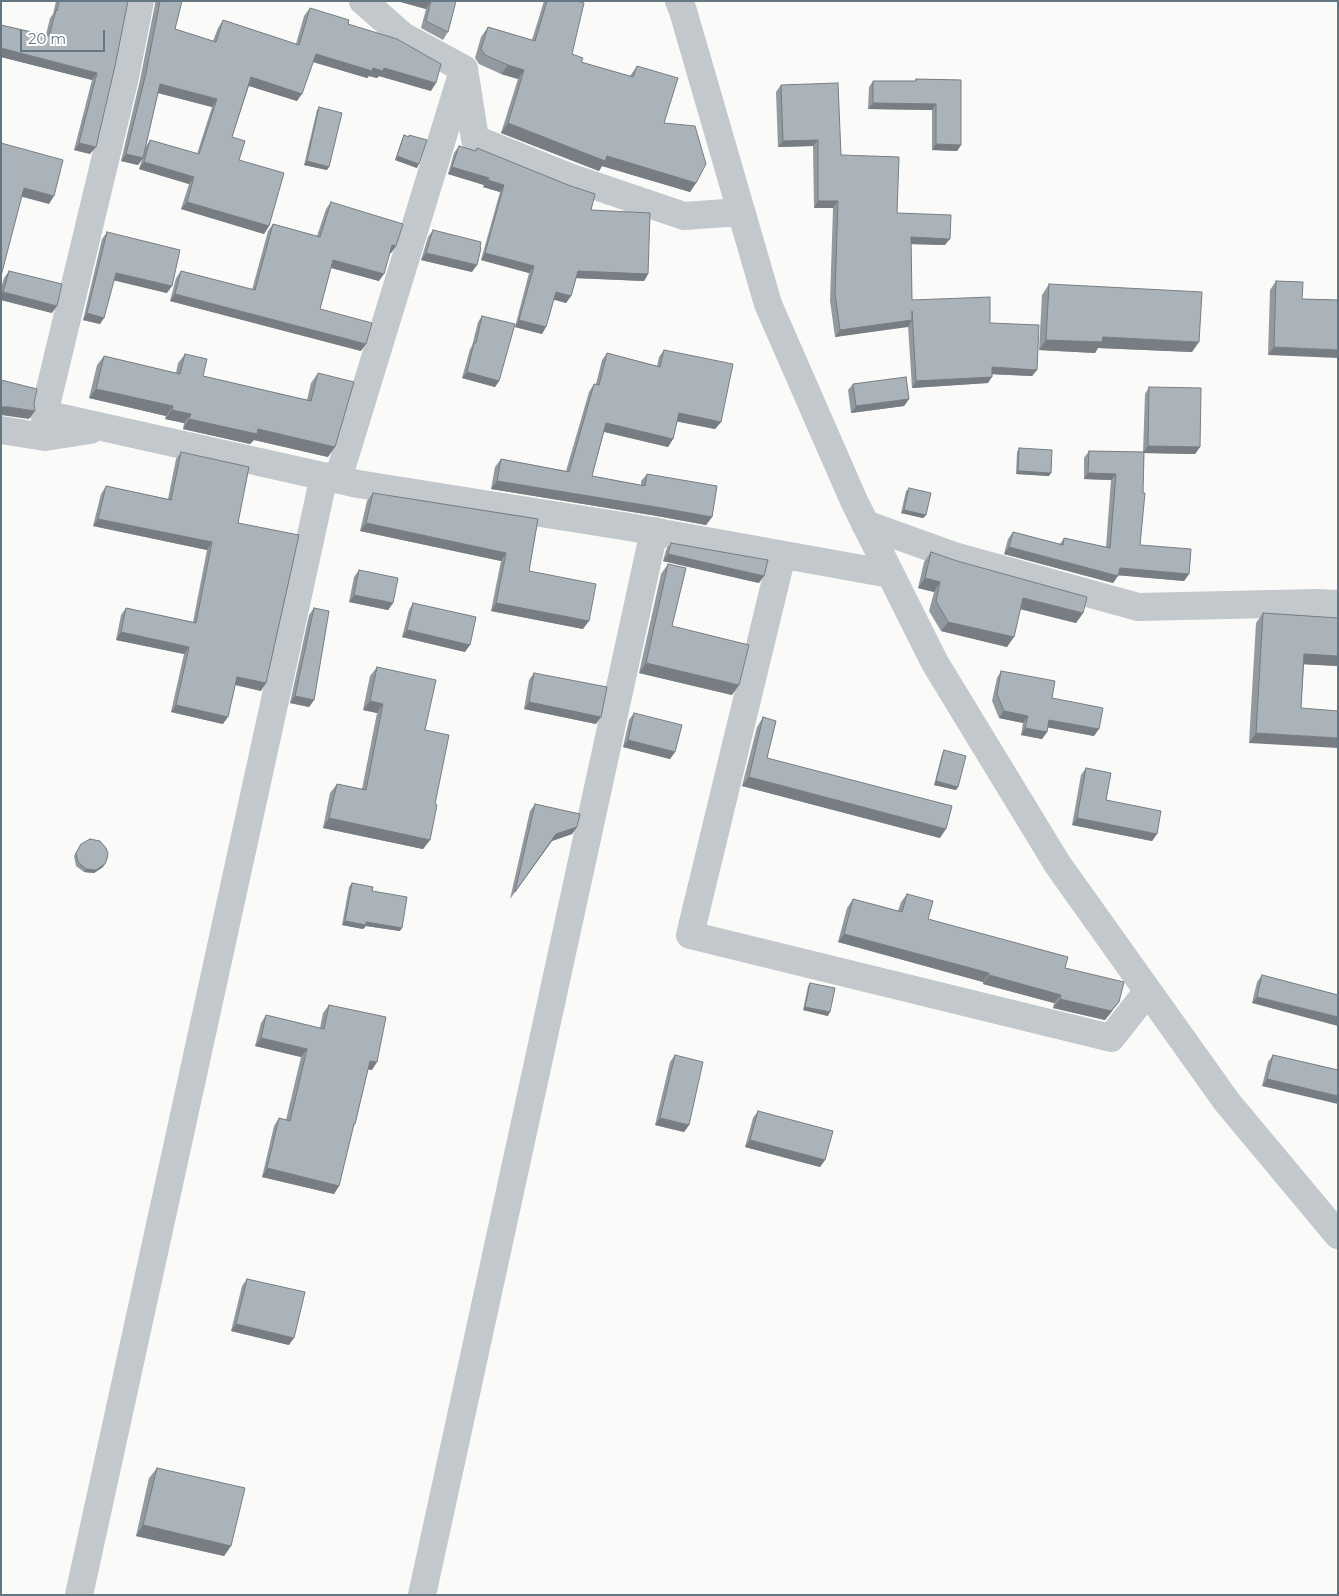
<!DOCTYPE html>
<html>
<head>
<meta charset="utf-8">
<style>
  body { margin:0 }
  #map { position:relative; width:1339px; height:1596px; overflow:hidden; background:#fafaf8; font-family:Montserrat,sans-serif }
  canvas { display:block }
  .frame { position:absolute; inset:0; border:2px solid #657683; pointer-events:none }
  .scale { position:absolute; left:20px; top:30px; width:85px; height:22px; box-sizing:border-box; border:2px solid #657683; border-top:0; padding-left:6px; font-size:15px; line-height:18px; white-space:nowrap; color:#657683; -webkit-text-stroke:4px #fff; paint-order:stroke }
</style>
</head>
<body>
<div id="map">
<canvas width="1339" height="1596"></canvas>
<div class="frame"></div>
<div class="scale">20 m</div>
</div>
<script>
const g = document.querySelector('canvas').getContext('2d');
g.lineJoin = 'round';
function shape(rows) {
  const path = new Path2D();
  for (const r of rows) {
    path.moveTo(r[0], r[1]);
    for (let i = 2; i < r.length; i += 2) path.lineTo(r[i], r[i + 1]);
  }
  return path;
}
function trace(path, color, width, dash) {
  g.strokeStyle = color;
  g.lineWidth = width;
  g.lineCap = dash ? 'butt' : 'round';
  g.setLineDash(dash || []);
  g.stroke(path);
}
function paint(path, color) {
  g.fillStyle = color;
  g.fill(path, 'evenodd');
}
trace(shape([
  [140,1,125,77,44,414,358,484,629,527,890,574],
  [363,1,403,36,464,69,475,139,569,177,684,216,741,212],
  [679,1,683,11,768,304,854,501,935,663,1058,865,1227,1102,1338,1235],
  [1,430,45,437,90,430],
  [338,479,462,74],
  [865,524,954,556,1138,607,1316,603,1338,604],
  [782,555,690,935,1111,1038,1148,991],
  [79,1595,324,476],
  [422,1595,654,531]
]), '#c3c8cc', 28);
paint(shape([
  [56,1,128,1,90,154,74,150,92,80,1,57,1,25,46,35,50,18,53,14],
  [155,1,182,1,175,29,213,41,218,28,223,20,296,44,304,16,310,8,348,24,431,91,379,76,377,78,369,76,367,78,313,62,297,101,249,86,232,137,239,160,269,226,264,234,181,209,189,184,139,169,142,159,138,165,121,161,140,80,155,4],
  [158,93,212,107,197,154,150,140,145,148],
  [397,1,456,1,448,32,443,40,421,28,426,9],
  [544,1,578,1,572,54,581,62,630,76,637,66,664,123,696,183,690,192,602,166,599,171,501,133,518,79,501,74,479,64,475,58,481,37,488,27,532,40],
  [916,79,961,80,961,145,957,151,932,150,932,110,868,109,869,87,873,81,915,81],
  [781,85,841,155,897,213,945,245,911,244,912,300,990,323,1037,370,1032,376,992,374,988,383,912,388,908,326,835,337,830,301,833,208,814,208,813,146,778,147,776,92],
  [319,107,327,170,304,165,317,110],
  [404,135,417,168,395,160,402,139],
  [459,146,475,151,477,148,591,210,648,274,644,281,576,278,571,296,566,303,554,299,542,334,515,327,529,273,481,260,500,192,483,187,484,185,448,174,454,153],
  [331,202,396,246,391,253,390,252,379,281,331,268,320,309,361,351,170,301,176,278,181,271,252,290,268,231,273,224,317,236,326,209],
  [433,230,472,272,421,260,428,237],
  [107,232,167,293,114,280,100,324,83,320,102,239],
  [9,271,52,313,1,300,1,288,4,278],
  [1276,281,1302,299,1338,300,1268,355,1270,290],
  [1049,284,1192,352,1098,348,1095,353,1039,350,1042,295],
  [482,316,499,381,495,387,462,378,470,349,472,346,478,322],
  [664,350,721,422,715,429,677,421,673,439,668,447,604,432,592,476,641,485,641,481,647,474,712,517,706,525,657,516,491,489,495,467,501,459,566,471,589,392,594,384,596,384,602,360,607,353,657,366,659,357],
  [185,354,203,376,307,400,311,383,318,373,328,457,254,440,250,444,183,429,184,423,165,419,166,416,89,398,97,365,104,356,176,373,178,363],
  [853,384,909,399,904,406,851,413,848,390],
  [1149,387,1200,447,1195,454,1144,453,1140,545,1189,574,1184,581,1118,575,1113,583,1004,554,1008,539,1013,532,1060,544,1064,538,1106,547,1111,480,1084,479,1084,458,1089,451,1143,452,1145,394],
  [1019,448,1049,476,1016,474,1017,452],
  [181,452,238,523,261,691,235,685,223,724,171,712,184,654,116,640,121,615,126,608,193,622,207,550,93,526,101,494,106,486,168,499,176,459],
  [909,488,926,515,923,518,901,513,906,491],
  [373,493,538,519,529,571,583,629,491,611,501,561,360,531,367,501],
  [671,543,759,583,663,561,666,550],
  [931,552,1083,613,1076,623,1020,609,1007,647,941,631,929,611,934,592,918,588,924,562],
  [668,564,672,626,732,695,639,673,661,574],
  [359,570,393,603,388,610,349,602,354,577],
  [413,603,465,652,402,637,409,610],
  [314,608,314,700,309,707,290,703,309,615],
  [1263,613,1338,618,1338,666,1304,664,1301,708,1249,743,1256,623],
  [377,667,425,730,435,804,430,840,423,849,323,828,330,793,337,784,362,789,377,713,363,710,370,676],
  [1001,671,1052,698,1094,736,1048,727,1047,732,1042,739,1021,735,1023,723,999,718,992,701,997,678],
  [534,673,596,724,524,709,529,680],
  [634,713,675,752,670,759,623,747,629,720],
  [763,717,767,758,940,838,742,786,757,727],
  [944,750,958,787,956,790,934,785,942,754],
  [1086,768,1106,800,1157,834,1152,841,1072,825,1081,775],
  [535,804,577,827,572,834,552,841,510,899,530,811],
  [81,844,103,867,94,873,84,872,76,866,74,856],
  [352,883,372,891,400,931,366,926,363,929,342,925,349,887],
  [907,894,928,919,1065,968,1113,1010,1105,1020,1053,1008,1054,1003,983,984,983,982,838,942,847,908,853,899,898,911,901,902],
  [1262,975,1338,995,1252,1003,1257,982],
  [810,983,828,1016,803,1010,808,986],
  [329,1005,372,1070,368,1069,355,1124,353,1127,339,1186,334,1194,262,1177,274,1126,279,1118,286,1120,301,1057,255,1046,261,1023,266,1015,320,1028,323,1013],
  [675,1055,689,1125,684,1132,655,1125,670,1062],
  [1273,1055,1338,1070,1262,1086,1268,1062],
  [758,1111,825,1160,820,1167,745,1147,753,1118],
  [247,1279,289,1345,231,1331,242,1286],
  [157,1468,231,1546,224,1556,136,1536,149,1478]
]), '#929a9f');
paint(shape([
  [397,1,431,1,426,9],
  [1,48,97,73,92,80,1,57],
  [316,54,373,68,384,68,436,83,431,91,379,76,377,78,369,76,367,78,310,61],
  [508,65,524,70,518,79,501,74],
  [251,77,302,94,297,101,246,85],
  [160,84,217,99,212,107,154,92],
  [873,103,936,104,932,110,868,109],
  [508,123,696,183,690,192,602,166,599,171,501,133],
  [818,140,813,146,778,147,783,141],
  [79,143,96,147,90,154,74,150],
  [936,144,961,145,957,151,932,150],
  [126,154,143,158,138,165,121,161],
  [397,156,419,164,417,168,395,160],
  [307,161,329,167,327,170,304,165],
  [144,162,194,177,189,184,139,169],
  [452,167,489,178,484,185,448,174],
  [488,180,504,185,500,192,483,187],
  [24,188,54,196,49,204,19,196],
  [818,201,838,201,833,208,814,208],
  [187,202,269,226,264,234,181,209],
  [911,237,950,239,945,245,906,244],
  [392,245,396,246,391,253,387,252],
  [426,253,477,265,472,272,421,260],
  [485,253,534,266,529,273,481,260],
  [333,260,384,274,379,281,328,267],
  [578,271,648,274,644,281,573,278],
  [116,273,172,286,167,293,112,280],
  [3,292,57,306,52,313,1,300,1,295],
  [556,292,571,296,566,303,551,299],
  [175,294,366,344,361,351,170,301],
  [87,313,104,318,100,324,83,320],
  [519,320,546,327,542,334,515,327],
  [912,320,908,327,835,337,840,330],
  [1103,337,1199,342,1192,352,1098,348,1095,353,1039,350,1046,340],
  [1274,347,1338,350,1338,358,1268,355],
  [992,367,1037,370,1032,376,987,374],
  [467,372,499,381,495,387,462,378],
  [992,377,988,383,912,388,916,381],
  [96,389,173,406,166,416,89,398],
  [909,399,904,406,851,413,856,406],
  [1,407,9,407,35,411,29,419,1,415],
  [172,410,191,414,184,423,165,419],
  [679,413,721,422,715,429,674,421],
  [189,419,258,429,335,447,328,457,254,440,250,444,183,429],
  [606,423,673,439,668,447,601,431],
  [1148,446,1200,447,1195,454,1143,453],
  [1018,471,1051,473,1049,476,1016,474],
  [1088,473,1116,474,1111,480,1084,479],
  [497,481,662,508,712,517,706,525,657,516,491,489],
  [904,510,926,515,923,518,901,513],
  [98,519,212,542,207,550,93,526],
  [366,523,506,553,501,561,360,531],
  [1009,547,1118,576,1113,583,1004,554],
  [668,554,764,576,759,583,663,561],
  [1120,568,1189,574,1184,581,1115,575],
  [925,578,940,582,934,592,918,588],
  [354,595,393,603,388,610,349,602],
  [1023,598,1083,613,1076,623,1016,608],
  [496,603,589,621,583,629,491,611],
  [948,622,1014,637,1007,647,941,631],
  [407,630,470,645,465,652,402,637],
  [121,632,189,647,184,654,116,640],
  [1304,654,1338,656,1338,666,1297,664],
  [646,663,739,685,732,695,639,673],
  [237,677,266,683,261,691,232,684],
  [295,696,314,700,309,707,290,703],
  [370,701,383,704,377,713,363,710],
  [529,702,601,717,596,724,524,709],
  [176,705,228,717,223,724,171,712],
  [1004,711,1028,716,1023,723,999,718],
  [1049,720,1099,729,1094,736,1045,727],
  [1025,728,1047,732,1042,739,1021,735],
  [1256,733,1338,738,1338,748,1249,743],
  [628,740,675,752,670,759,623,747],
  [749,777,946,829,940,838,742,786],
  [936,781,958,787,956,790,934,785],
  [329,818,430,840,423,849,323,828],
  [1077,818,1157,834,1152,841,1072,825],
  [577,827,572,834,552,841,510,899,556,834],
  [105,864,103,867,94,873,84,872,86,869],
  [345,921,366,922,402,928,400,931,366,926,363,929,342,925],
  [844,934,989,973,983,982,838,942],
  [989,975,1061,995,1054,1003,983,984],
  [1257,997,1338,1017,1338,1026,1252,1003],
  [1060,999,1119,1002,1105,1020,1053,1008],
  [805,1007,830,1012,828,1016,803,1010],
  [261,1038,307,1049,301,1057,255,1046],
  [370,1061,377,1062,372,1070,364,1069],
  [1267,1079,1338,1096,1338,1104,1262,1086],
  [660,1118,689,1125,684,1132,655,1125],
  [750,1140,825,1160,820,1167,745,1147],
  [267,1168,339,1186,334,1194,262,1177],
  [236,1324,294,1338,289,1345,231,1331],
  [143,1525,231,1546,224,1556,136,1536]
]), '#777d82');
const building = shape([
  [59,1,128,1,115,66,96,147,79,143,97,73,1,48,1,25,49,36,56,10,57,11,59,1],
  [160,1,182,1,175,29,216,42,223,20,299,45,310,8,349,20,348,24,397,39,441,64,436,83,384,68,383,71,373,68,372,71,316,54,302,94,251,77,232,137,245,141,239,160,284,173,269,226,187,202,194,177,144,162,150,140,199,154,217,99,160,84,143,158,126,154,146,73,160,1],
  [430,1,456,1,448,32,426,21,431,1,430,1],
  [547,1,578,1,584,3,572,54,583,58,581,62,633,77,637,66,678,78,664,123,695,126,706,164,696,183,607,156,605,161,508,123,524,70,508,65,485,55,481,49,488,27,535,41,547,1],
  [916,79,961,80,961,145,936,144,936,104,873,103,873,81,916,81,916,79],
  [838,83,841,155,899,157,897,213,951,215,950,239,911,237,912,300,990,297,990,323,1039,325,1037,370,992,367,992,377,916,381,912,311,912,320,840,330,835,294,838,201,818,201,818,140,783,141,781,85,838,83],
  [319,107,342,113,329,167,307,161,319,107],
  [404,135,409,137,409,135,427,140,419,164,397,156,404,135],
  [1,143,63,160,54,196,24,188,1,276,1,143],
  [459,146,476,151,477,148,568,185,595,194,591,210,650,213,648,274,578,271,571,296,556,292,546,327,519,320,534,266,485,253,504,185,488,180,489,178,452,167,459,146],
  [331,202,403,224,396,246,392,245,384,274,333,260,320,309,372,323,366,344,175,294,181,271,255,290,273,224,320,237,331,202],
  [433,230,481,242,480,247,481,248,477,265,426,253,433,230],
  [107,232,180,250,172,286,116,273,104,318,87,313,107,232],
  [9,271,62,284,57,306,3,292,9,271],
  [1276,281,1303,282,1302,299,1338,300,1338,350,1274,347,1276,281],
  [1049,284,1202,292,1199,342,1103,337,1102,342,1046,340,1049,284],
  [482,316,515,324,499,381,467,372,474,343,476,343,482,316],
  [664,350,733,364,721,422,679,413,673,439,606,423,592,476,645,486,647,474,717,486,712,517,662,508,497,481,501,459,569,472,594,384,599,385,607,353,660,367,664,350],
  [185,354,207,359,203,376,311,401,318,373,354,382,335,447,258,429,257,434,189,419,191,414,172,410,173,406,96,389,104,356,180,374,185,354],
  [906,377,909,399,856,406,853,384,906,377],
  [1,380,37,389,34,403,35,411,9,407,1,407,1,380],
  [1149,387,1201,388,1200,447,1148,446,1149,387],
  [1019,448,1052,450,1051,473,1018,471,1019,448],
  [1089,451,1144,452,1143,493,1145,493,1140,545,1191,549,1189,574,1120,568,1118,576,1009,547,1013,532,1063,545,1064,538,1110,548,1116,474,1088,473,1089,451],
  [181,452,249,467,238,523,299,535,266,683,237,677,228,717,176,705,189,647,121,632,126,608,196,623,212,542,98,519,106,486,171,500,181,452],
  [909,488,931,493,926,515,904,510,909,488],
  [373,493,538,519,529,571,596,584,589,621,496,603,506,553,366,523,373,493],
  [671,543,768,560,764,576,668,554,671,543],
  [931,552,957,561,1087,597,1083,613,1023,598,1014,637,948,622,936,601,940,582,925,578,931,552],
  [668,564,686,568,672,626,749,645,739,685,646,663,668,564],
  [359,570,398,578,393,603,354,595,359,570],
  [413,603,476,617,470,645,407,630,413,603],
  [314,608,329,611,314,700,295,696,314,608],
  [1263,613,1338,618,1338,656,1304,654,1301,708,1338,711,1338,738,1256,733,1263,613],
  [377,667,436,680,425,730,449,735,435,804,437,805,430,840,329,818,337,784,366,790,383,704,370,701,377,667],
  [1001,671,1055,681,1052,698,1103,708,1099,729,1049,720,1047,732,1025,728,1028,716,1004,711,997,694,1001,671],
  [534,673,607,687,601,717,529,702,534,673],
  [634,713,682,725,675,752,628,740,634,713],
  [763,717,776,721,767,758,952,806,946,829,749,777,763,717],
  [944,750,966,756,958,787,936,781,944,750],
  [1086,768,1111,773,1106,800,1161,811,1157,834,1077,818,1086,768],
  [535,804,580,814,577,827,556,834,515,892,535,804],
  [90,839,100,841,106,848,108,853,107,859,105,864,96,870,86,869,78,862,76,853,81,844,90,839],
  [352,883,373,887,372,891,407,897,402,928,366,922,366,925,345,921,352,883],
  [907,894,933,901,928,919,1068,957,1065,968,1124,982,1119,1002,1111,1011,1060,999,1061,995,989,975,989,973,844,934,853,899,902,912,907,894],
  [1262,975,1338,995,1338,1017,1257,997,1262,975],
  [810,983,835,988,830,1012,805,1007,810,983],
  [329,1005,386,1017,377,1062,370,1061,355,1124,354,1124,339,1186,267,1168,279,1118,290,1121,307,1049,261,1038,266,1015,324,1029,329,1005],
  [675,1055,703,1062,689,1125,660,1118,675,1055],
  [1273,1055,1338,1070,1338,1096,1267,1079,1273,1055],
  [758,1111,833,1131,825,1160,750,1140,758,1111],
  [247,1279,305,1292,294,1338,236,1324,247,1279],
  [157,1468,245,1488,231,1546,143,1525,157,1468]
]);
paint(building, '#aab3b9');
trace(building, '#777d82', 1);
</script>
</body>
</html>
